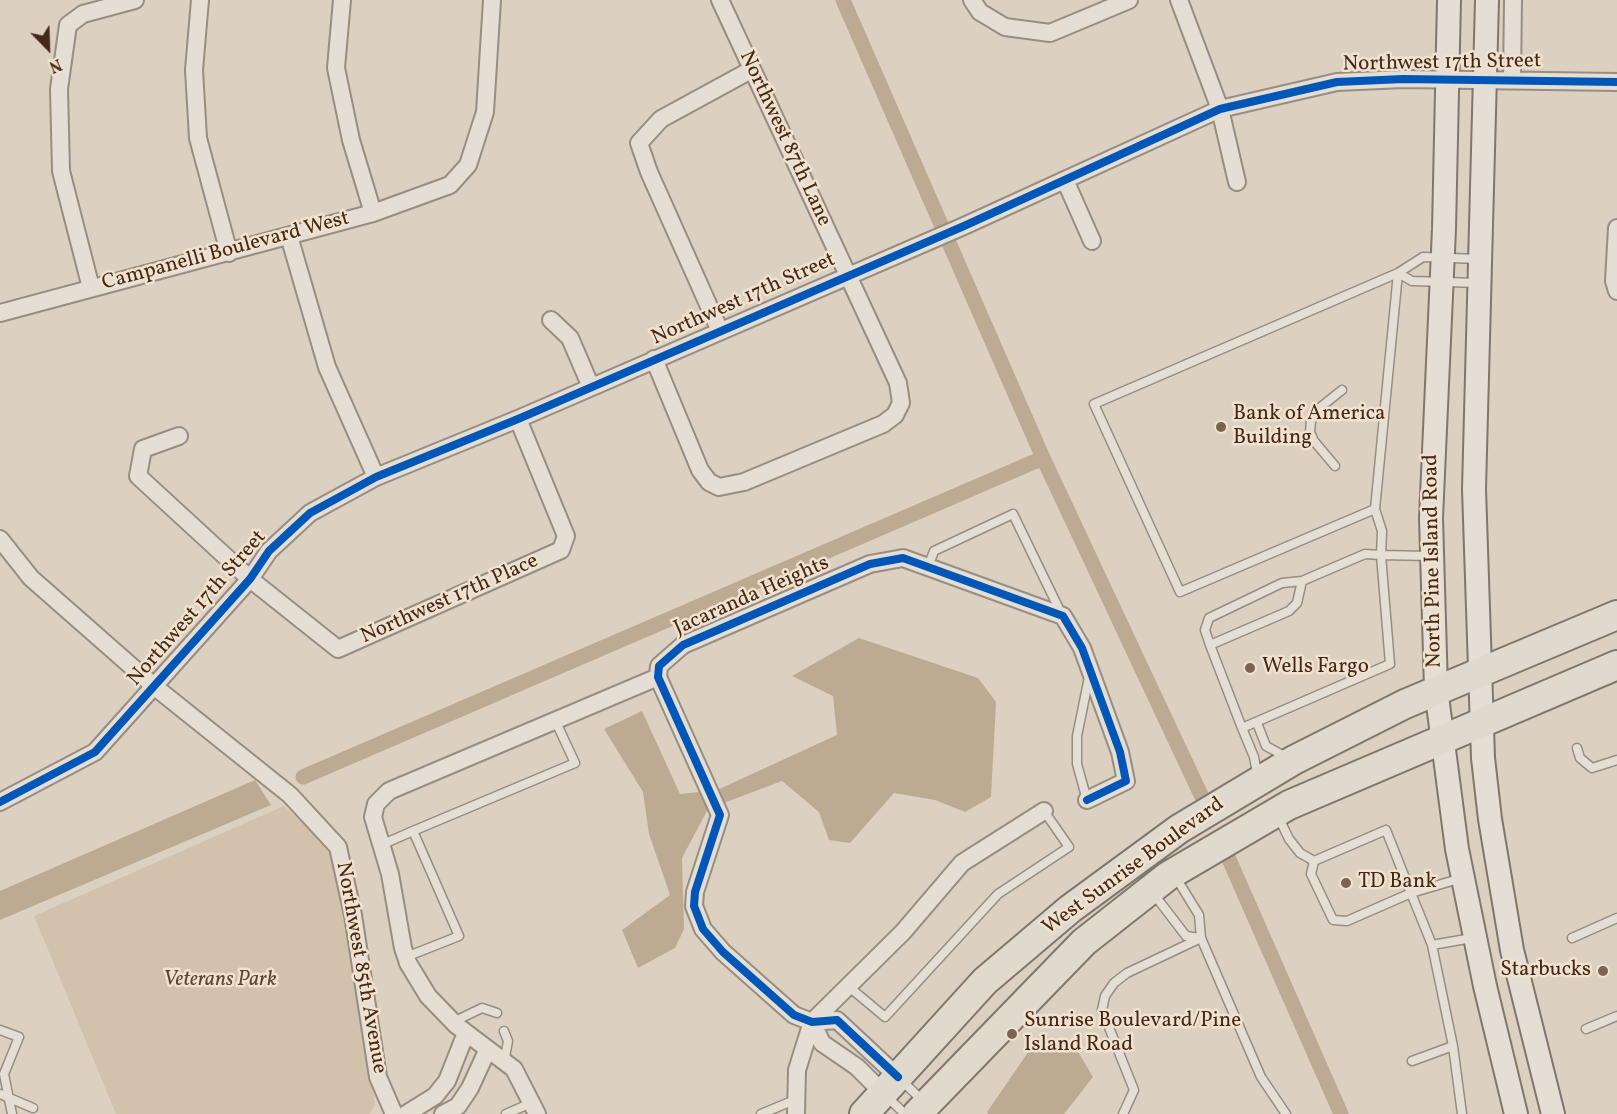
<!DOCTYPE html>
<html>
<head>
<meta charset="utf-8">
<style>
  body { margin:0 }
  #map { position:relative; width:1617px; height:1114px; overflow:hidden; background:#dcd1c0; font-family:Vollkorn,serif }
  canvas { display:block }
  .north { position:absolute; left:18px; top:18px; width:60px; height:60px; -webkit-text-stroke:4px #f0e2ce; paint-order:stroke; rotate:157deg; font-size:16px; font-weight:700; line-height:24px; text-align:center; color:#442916 }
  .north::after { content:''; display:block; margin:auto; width:21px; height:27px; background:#442916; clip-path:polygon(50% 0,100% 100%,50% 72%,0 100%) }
</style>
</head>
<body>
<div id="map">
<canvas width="1617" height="1114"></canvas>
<div class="north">N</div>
</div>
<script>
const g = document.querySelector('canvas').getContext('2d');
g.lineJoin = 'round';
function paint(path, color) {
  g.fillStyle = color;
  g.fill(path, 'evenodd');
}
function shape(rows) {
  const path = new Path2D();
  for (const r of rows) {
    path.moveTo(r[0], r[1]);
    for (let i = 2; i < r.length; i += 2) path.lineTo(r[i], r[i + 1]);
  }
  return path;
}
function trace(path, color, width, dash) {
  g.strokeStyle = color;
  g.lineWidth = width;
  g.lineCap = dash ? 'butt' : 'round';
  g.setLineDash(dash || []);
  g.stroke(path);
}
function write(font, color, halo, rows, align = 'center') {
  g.font = font + ' Vollkorn,serif';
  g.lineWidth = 5;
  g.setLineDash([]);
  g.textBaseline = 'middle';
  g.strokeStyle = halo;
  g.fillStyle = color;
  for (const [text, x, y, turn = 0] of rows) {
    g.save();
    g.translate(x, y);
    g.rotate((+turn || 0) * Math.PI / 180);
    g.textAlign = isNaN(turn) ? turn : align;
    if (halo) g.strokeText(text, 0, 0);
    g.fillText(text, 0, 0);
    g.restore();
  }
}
paint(shape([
  [284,806,331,849,340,877,375,1104,370,1114,116,1114,34,916]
]), '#d3c2ab');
paint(shape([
  [859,638,978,678,996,702,991,797,965,812,935,800,894,793,850,843,829,840,819,812,782,781,708,809,682,858,684,929,675,948,638,968,622,930,670,895,649,834,643,792,604,729,642,711,680,794,717,790,837,735,833,696,792,676],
  [255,780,271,805,0,920,0,891],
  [1040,1035,1074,1045,1093,1077,1064,1114,988,1114,987,1112]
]), '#bdaa92');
trace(shape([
  [843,0,1043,458,1201,795],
  [303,777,1043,458],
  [1228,857,1341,1114]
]), '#bdaa92', 15);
const lane = shape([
  [1398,273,1375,509,1180,592,1094,404,1398,273],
  [1479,283,1412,281,1398,273,1423,257,1479,259],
  [1335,466,1314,441,1310,432,1311,421,1317,410,1342,390],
  [1375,509,1382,531,1381,555,1430,556],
  [928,567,934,551,1013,514,1061,613],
  [1210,645,1289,611,1297,603,1302,581],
  [1257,723,1266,746,1288,758],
  [1242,728,1390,664,1381,555,1365,554,1302,581,1282,583,1209,618,1205,630,1210,645,1242,728,1254,757,1258,778],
  [1577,748,1580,758,1592,768,1617,760],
  [1087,800,1077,764,1077,736,1089,677],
  [1278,816,1289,839,1300,853,1314,861],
  [1386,830,1411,893,1347,921,1333,920,1311,874,1314,861,1386,830],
  [413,831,575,763,555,720],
  [381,845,413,831,459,936,406,957],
  [1175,876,1199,915,1201,938,1261,1077,1286,1114],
  [1153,893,1186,936,1200,938],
  [1572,938,1617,918],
  [1432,945,1411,893,1462,878],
  [848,986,885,1017,998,894,1069,847,1044,811],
  [453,1022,482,1008,497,1013],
  [1586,1029,1617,1016],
  [0,1030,19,1037,4,1074,12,1114],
  [1412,1061,1453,1046],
  [504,1063,508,1041,504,1031],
  [900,1079,923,1101],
  [0,1094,33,1108],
  [886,1096,905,1114],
  [506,1114,531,1103],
  [761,1114,797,1099],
  [1123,1114,1134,1090,1102,1010,1105,996,1114,983,1127,973,1201,938],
  [1462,1114,1453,1046,1432,945,1472,938]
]);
const street = shape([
  [200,0,194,70,198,138,229,253],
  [342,0,336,68,351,140,373,213],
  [972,0,980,12,1005,27,1050,33,1129,0],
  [1179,0,1220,109,1237,182],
  [1512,80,1513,0],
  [1065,180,1092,241],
  [1617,228,1614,281,1617,291],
  [289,236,327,367,376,477],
  [91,288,61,171,59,89,68,25,83,14,135,0],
  [0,313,373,213,450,185,468,165,485,112,492,0],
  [551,320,570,338,591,387],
  [720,331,649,172,639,143,661,119,751,70],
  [654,359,700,470,709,482,719,487,744,482,883,424,895,415,901,403,898,383,720,0],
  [179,436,143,449,138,476,250,579,338,649,561,550,566,536,518,419],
  [0,539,31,578,155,687,290,795,338,847,353,915,378,1077,394,1114],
  [0,802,95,752,250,579,269,551,310,513,376,477,518,419,964,226,1220,109,1337,82,1403,79,1617,82],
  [812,1022,822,1043,857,1067,883,1093],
  [898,1077,837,1020,812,1022,794,1015,723,952,703,929,694,906,695,892,720,815,658,677,659,666,683,645,870,564,903,558,1063,616,1082,648,1120,752,1126,781,1087,800],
  [406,1114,435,1096,447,1081,466,1033],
  [443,1114,458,1106,470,1088,487,1051],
  [537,1114,514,1069,456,1025,428,996,408,963,403,948,390,874,373,817,376,804,389,791,658,677],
  [796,1114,797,1070,812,1022,903,932,962,863,1044,811]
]);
const secondary = shape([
  [1449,0,1444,229,1431,518,1436,689,1457,849,1485,986,1516,1114],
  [1487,0,1474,489,1483,758,1490,819,1512,950,1553,1114]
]);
const highway = shape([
  [864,1114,985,981,1070,909,1179,829,1294,760,1405,704,1617,615],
  [917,1114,1084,942,1168,876,1289,805,1617,665]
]);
trace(lane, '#978d81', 11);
trace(street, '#978d81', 20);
trace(secondary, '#80766b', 26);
trace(highway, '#80766b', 32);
trace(lane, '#e4ded5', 8);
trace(street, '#e4ded5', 16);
trace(secondary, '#e4ded5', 22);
trace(highway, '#dfd9ce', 28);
trace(shape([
  [0,802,95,752,250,579,269,551,310,513,376,477,518,419,964,226,1220,109,1337,82,1403,79,1617,82],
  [898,1077,837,1020,812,1022,794,1015,723,952,703,929,694,906,695,892,720,815,658,677,659,666,683,645,870,564,903,558,1063,616,1082,648,1120,752,1126,781,1087,800]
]), '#0057b8', 8);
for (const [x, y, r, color] of [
  [1221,427,6,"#796452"],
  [1250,668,6,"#796452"],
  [1346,883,6,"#796452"],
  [1603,971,6,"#796452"],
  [1012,1034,6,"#796452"]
]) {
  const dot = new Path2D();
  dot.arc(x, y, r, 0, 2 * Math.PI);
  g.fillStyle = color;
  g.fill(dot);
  trace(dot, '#f0e2ce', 2);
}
write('21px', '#442916', '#f0e2ce', [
  ["Northwest 17th Street",1442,64,-1],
  ["Northwest 87th Lane",784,139,65],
  ["Campanelli Boulevard West",226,252,-15],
  ["Northwest 17th Street",744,300,-24],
  ["North Pine Island Road",1434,561,-91],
  ["Jacaranda Heights",752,597,-24],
  ["Northwest 17th Place",450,600,-24],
  ["Northwest 17th Street",198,609,-49],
  ["West Sunrise Boulevard",1134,867,-36],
  ["Northwest 85th Avenue",360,968,80]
]);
write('21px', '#442916', '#f0e2ce', [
  ["Bank of America",1233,415],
  ["Building",1233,439],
  ["Wells Fargo",1262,668],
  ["TD Bank",1358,883],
  ["Starbucks",1591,971,"right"],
  ["Sunrise Boulevard/Pine",1024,1022],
  ["Island Road",1024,1046]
], 'left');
write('italic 21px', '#5f4530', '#f0e2ce', [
  ["Veterans Park",220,981]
]);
</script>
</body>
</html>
